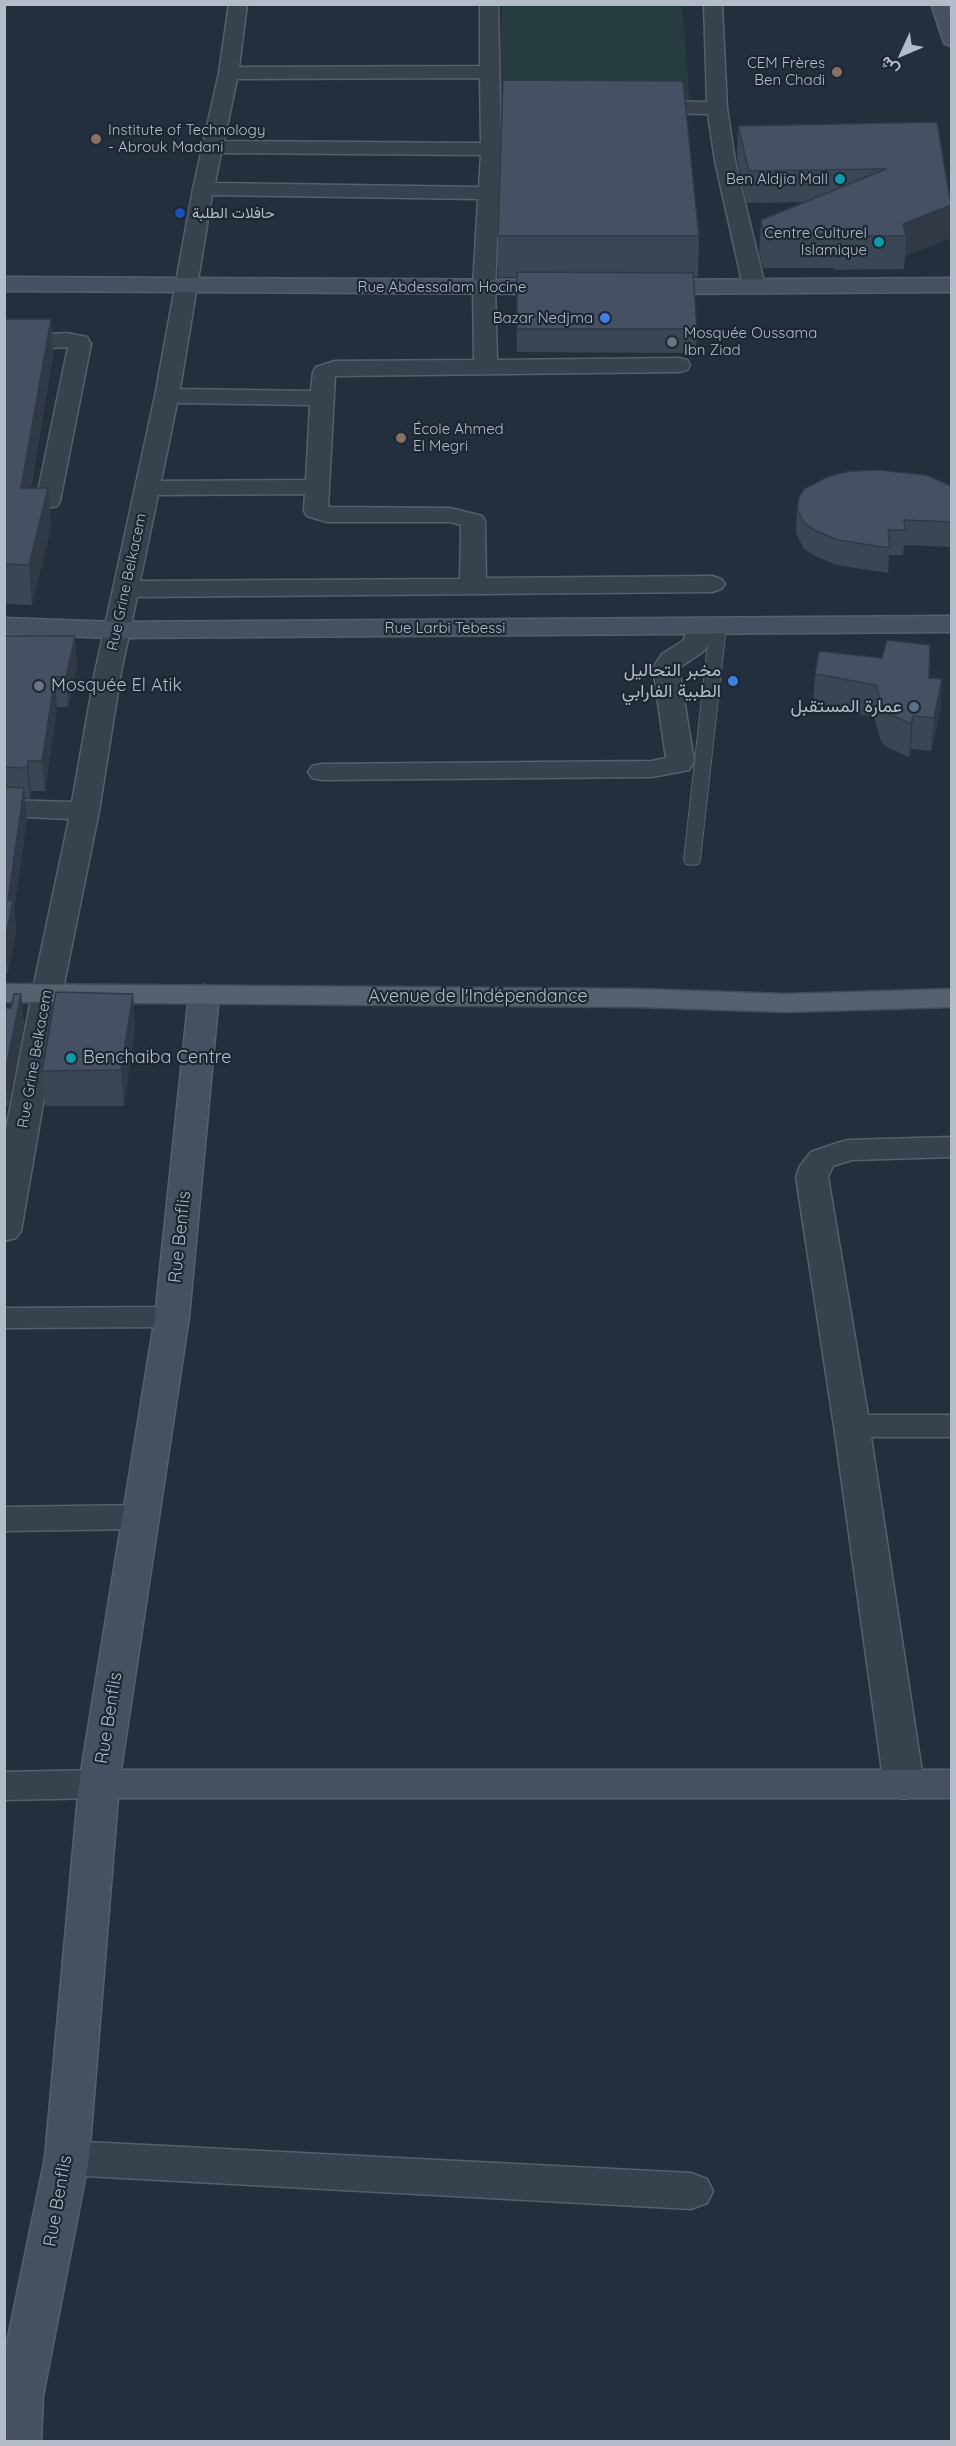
<!DOCTYPE html>
<html>
<head>
<meta charset="utf-8">
<style>
  body { margin:0 }
  #map { position:relative; width:956px; height:2446px; overflow:hidden; background:#242f3e; font-family:Quicksand,Vazirmatn,sans-serif }
  canvas { display:block }
  .frame { position:absolute; inset:0; border:6px solid #b4bcc9; pointer-events:none }
  .north { position:absolute; left:872px; top:24px; width:60px; height:60px; -webkit-text-stroke:4px #1d2633; paint-order:stroke; rotate:226deg; font-size:16px; font-weight:700; line-height:24px; text-align:center; color:#b4bcc9 }
  .north::after { content:''; display:block; margin:auto; width:21px; height:27px; background:#b4bcc9; clip-path:polygon(50% 0,100% 100%,50% 72%,0 100%) }
</style>
</head>
<body>
<div id="map">
<canvas width="956" height="2446"></canvas>
<div class="frame"></div>
<div class="north">ش</div>
</div>
<script>
const g = document.querySelector('canvas').getContext('2d');
g.lineJoin = 'round';
function paint(path, color) {
  g.fillStyle = color;
  g.fill(path, 'evenodd');
}
function shape(rows) {
  const path = new Path2D();
  for (const r of rows) {
    path.moveTo(r[0], r[1]);
    for (let i = 2; i < r.length; i += 2) path.lineTo(r[i], r[i + 1]);
  }
  return path;
}
function trace(path, color, width, dash) {
  g.strokeStyle = color;
  g.lineWidth = width;
  g.lineCap = dash ? 'butt' : 'round';
  g.setLineDash(dash || []);
  g.stroke(path);
}
function write(font, color, halo, rows, align = 'center') {
  g.font = font + ' Quicksand,Vazirmatn,sans-serif';
  g.lineWidth = 4.5;
  g.setLineDash([]);
  g.textBaseline = 'middle';
  g.strokeStyle = halo;
  g.fillStyle = color;
  for (const [text, x, y, turn = 0] of rows) {
    g.save();
    g.translate(x, y);
    g.rotate((+turn || 0) * Math.PI / 180);
    g.textAlign = isNaN(turn) ? turn : align;
    if (halo) g.strokeText(text, 0, 0);
    g.fillText(text, 0, 0);
    g.restore();
  }
}
paint(shape([
  [502,5,682,5,690,105,498,102]
]), '#263c3f');
const lane = shape([
  [718,621,726,626,700,860,698,864,692,865,686,864,684,860,710,626,718,621]
]);
const street = shape([
  [229,4,247,4,239,67,480,66,480,4,498,4,501,149,495,287,497,360,679,358,687,360,690,365,687,370,679,372,335,376,328,507,450,508,482,516,485,521,486,578,712,576,721,579,725,584,721,589,712,592,137,597,121,672,99,811,62,994,21,1231,16,1238,4,1241,4,1140,32,994,69,819,4,816,4,800,72,802,95,672,155,396,193,189,219,73,229,4],
  [480,78,481,143,224,141,237,79,480,78],
  [221,153,481,155,479,187,215,183,221,153],
  [212,195,478,199,473,287,474,360,335,361,316,367,313,372,311,391,180,389,212,195],
  [177,403,310,405,306,480,161,481,177,403],
  [305,494,304,511,307,516,327,522,450,522,461,525,460,579,140,581,158,495,305,494],
  [704,4,722,4,727,108,735,161,765,286,762,291,754,293,746,291,743,286,715,161,708,114,640,113,633,111,630,107,633,103,640,101,707,102,704,4],
  [67,333,87,337,91,344,60,501,57,506,48,508,39,506,36,501,68,347,4,351,4,337,67,333],
  [700,618,709,620,713,626,708,645,704,651,679,668,694,761,689,770,652,777,322,780,312,778,308,772,312,766,322,764,652,761,666,758,653,668,662,654,683,641,691,620,700,618],
  [952,1137,952,1157,852,1160,833,1166,828,1177,868,1415,952,1415,952,1437,871,1437,924,1785,918,1795,904,1799,890,1795,884,1785,834,1426,796,1177,800,1166,811,1152,837,1143,848,1140,952,1137],
  [172,1307,184,1310,189,1317,184,1324,172,1327,4,1328,4,1308,172,1307],
  [141,1505,154,1509,159,1517,154,1525,141,1529,4,1531,4,1507,141,1505],
  [99,1770,113,1774,119,1784,113,1794,99,1798,4,1800,4,1772,99,1770],
  [67,2141,691,2173,707,2179,713,2191,707,2203,691,2209,67,2175,51,2170,45,2158,51,2146,67,2141]
]);
const secondary = shape([
  [931,4,949,4,952,46,945,44,943,40,931,4],
  [4,277,560,280,568,282,571,287,568,292,560,294,4,291,4,277],
  [952,278,952,292,650,294,642,292,639,287,642,282,650,280,952,278],
  [952,616,952,632,117,638,4,634,4,618,117,622,952,616],
  [204,985,215,988,219,994,189,1317,121,1770,952,1770,952,1798,118,1798,89,2158,43,2396,41,2442,4,2442,4,2357,45,2158,79,1784,155,1317,189,994,193,988,204,985]
]);
const primary = shape([
  [4,984,638,989,786,994,952,989,952,1007,786,1012,638,1007,4,1002,4,984]
]);
trace(lane, '#565f6c', 2);
trace(street, '#565f6c', 3);
trace(secondary, '#565f6c', 3);
trace(primary, '#414a57', 3);
paint(lane, '#38414e');
paint(street, '#38414e');
paint(secondary, '#465061');
paint(primary, '#56606e');
paint(shape([
  [937,122,950,238,905,256,904,269,834,270,834,268,763,268,759,253,761,220,804,202,747,203,737,158,738,126],
  [498,236,699,236,698,277,693,277,697,329,696,353,517,352,516,277,498,277],
  [51,319,53,355,31,488,48,488,51,527,32,605,4,604,4,321],
  [951,486,951,547,904,545,903,555,889,555,888,573,836,565,815,556,804,549,796,533,797,509],
  [4,636,77,665,68,707,57,707,45,791,31,791,30,799,25,798,27,819,14,909,16,932,8,973,4,973],
  [815,674,942,679,940,712,931,751,911,749,909,757,886,747,881,741,874,717,813,706],
  [21,994,24,1026,8,1106,4,1106,4,1008,11,1008],
  [133,994,135,1029,124,1106,45,1106,42,1071]
]), '#3b4654');
paint(shape([
  [951,205,950,238,905,256,906,236,903,224],
  [51,319,53,355,24,527,21,488],
  [48,488,51,527,32,605,29,565],
  [75,636,77,665,68,707,66,677],
  [55,677,57,707,45,791,42,761],
  [942,679,940,712,931,751,934,718],
  [913,716,911,749,909,757,911,724],
  [28,761,31,791,30,799,27,768],
  [24,788,27,819,14,909,16,932,8,973,5,941,8,900],
  [21,994,24,1026,8,1106,5,1073],
  [133,994,135,1029,124,1106,121,1070]
]), '#303945');
const building = shape([
  [503,80,683,81,699,236,498,236,503,80],
  [937,122,951,205,903,224,906,236,836,236,836,234,764,234,761,220,886,169,749,171,738,126,937,122],
  [517,272,693,273,697,329,517,329,517,272],
  [5,319,51,319,21,488,48,488,29,565,4,564,5,319],
  [879,470,927,475,951,486,951,522,904,520,905,530,888,530,890,548,838,540,816,531,805,524,797,509,799,497,804,489,829,476,851,471,879,470],
  [4,636,75,636,66,677,55,677,42,761,28,761,27,768,4,767,4,636],
  [887,640,930,645,929,678,942,679,934,718,913,716,911,724,889,714,883,709,876,685,815,674,819,651,882,658,887,640],
  [4,787,24,788,8,900,13,900,5,941,4,787],
  [56,992,133,994,121,1070,42,1071,56,992],
  [14,994,21,994,5,1073,4,1073,4,1008,11,1008,14,994]
]);
paint(building, '#455162');
trace(building, '#303945', 1.5);
for (const [x, y, r, color] of [
  [837,72,6,"#8d6e63"],
  [96,139,6,"#8d6e63"],
  [840,179,6,"#0f9aa8"],
  [180,213,6,"#1a4fb4"],
  [879,242,6,"#0f9aa8"],
  [605,318,6,"#3f7fe0"],
  [672,342,6,"#6b7280"],
  [401,438,6,"#8d6e63"],
  [733,681,6,"#3f7fe0"],
  [39,686,6,"#6b7280"],
  [914,707,6,"#5c6f8a"],
  [71,1058,6,"#0f9aa8"]
]) {
  const dot = new Path2D();
  dot.arc(x, y, r, 0, 2 * Math.PI);
  g.fillStyle = color;
  g.fill(dot);
  trace(dot, '#1d2633', 2);
}
write('15px', '#b4bcc9', '#1d2633', [
  ["CEM Frères",825,63],
  ["Ben Chadi",825,80],
  ["Institute of Technology",108,130,"left"],
  ["- Abrouk Madani",108,147,"left"],
  ["Ben Aldjia Mall",828,179],
  ["حافلات الطلبة",192,213,"left"],
  ["Centre Culturel",867,233],
  ["Islamique",867,250],
  ["Bazar Nedjma",593,318],
  ["Mosquée Oussama",684,333,"left"],
  ["Ibn Ziad",684,350,"left"],
  ["École Ahmed",413,429,"left"],
  ["El Megri",413,446,"left"]
], 'right');
write('15px', '#b4bcc9', '#1d2633', [
  ["Rue Abdessalam Hocine",442,287],
  ["Rue Grine Belkacem",127,582,-78],
  ["Rue Larbi Tebessi",445,628],
  ["Rue Grine Belkacem",35,1059,-80]
]);
write('18px', '#b4bcc9', '#1d2633', [
  ["مخبر التحاليل",721,671],
  ["الطبية الفارابي",721,692],
  ["Mosquée El Atik",51,686,"left"],
  ["عمارة المستقبل",902,707],
  ["Benchaiba Centre",83,1058,"left"]
], 'right');
write('18px', '#b4bcc9', '#1d2633', [
  ["Avenue de l'Indépendance",478,997],
  ["Rue Benflis",180,1237,-84],
  ["Rue Benflis",109,1718,-81],
  ["Rue Benflis",58,2201,-80]
]);
</script>
</body>
</html>
